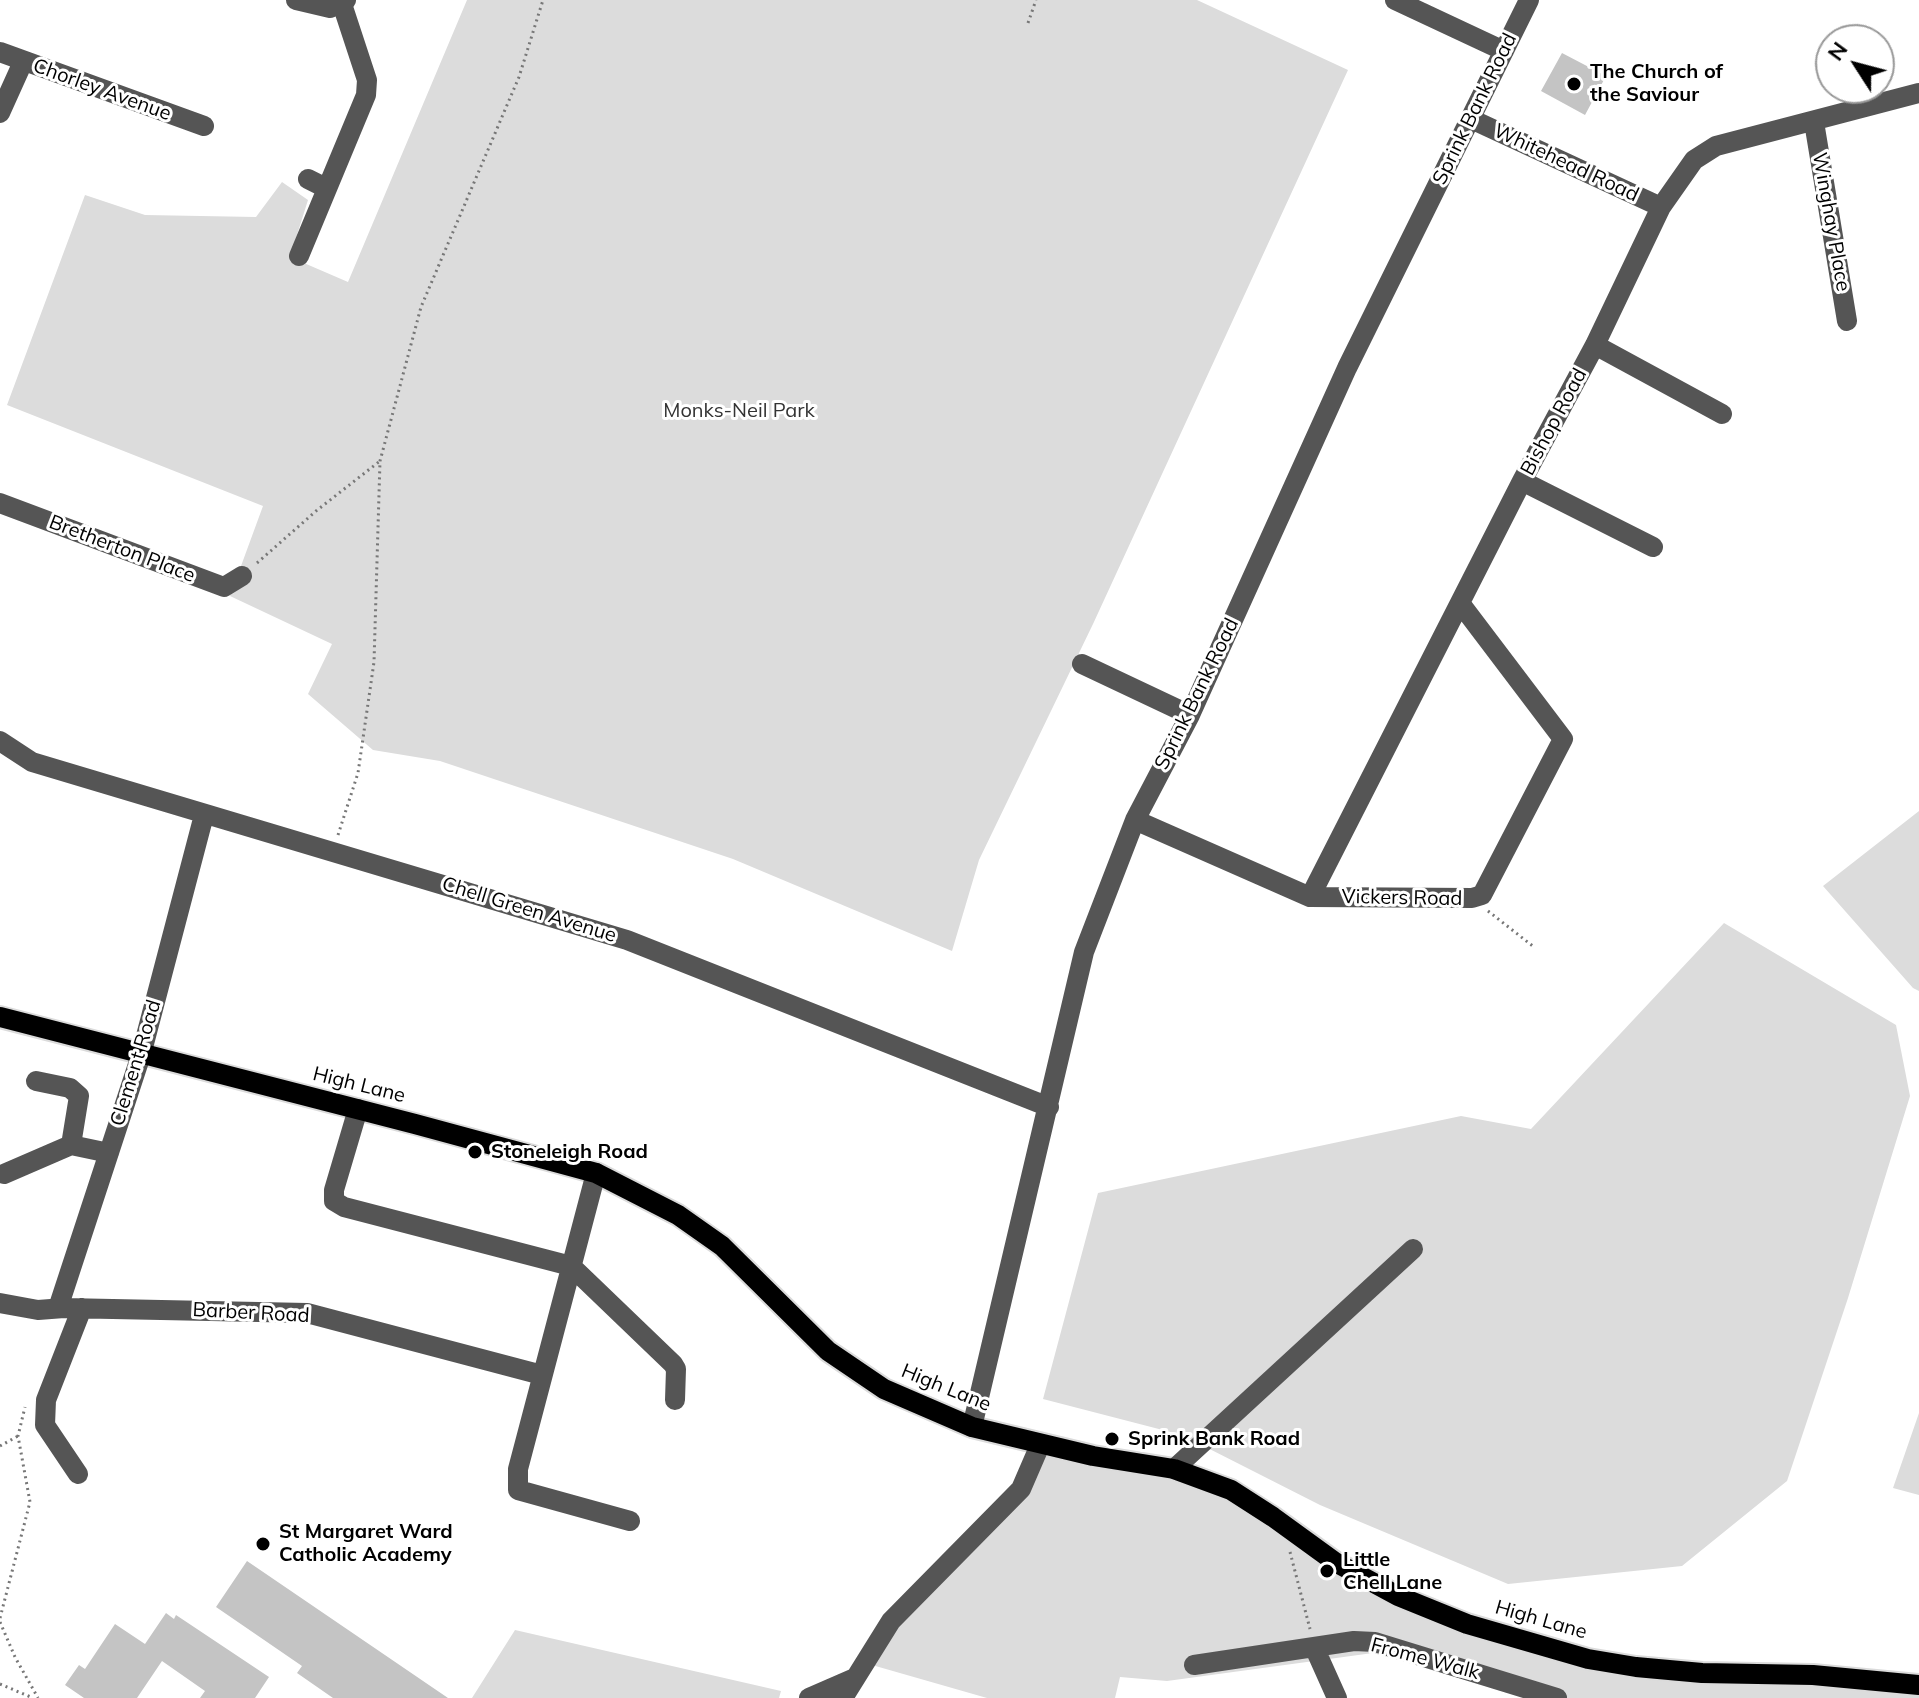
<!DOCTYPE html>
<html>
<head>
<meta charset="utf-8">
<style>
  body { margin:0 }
  #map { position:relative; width:1919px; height:1698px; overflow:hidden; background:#fff; font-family:Mulish,sans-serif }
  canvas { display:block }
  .north { position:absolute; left:1815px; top:24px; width:80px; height:80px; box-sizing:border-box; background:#fff; border:2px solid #999; border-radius:50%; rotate:306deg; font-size:22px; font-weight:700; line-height:32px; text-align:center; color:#000 }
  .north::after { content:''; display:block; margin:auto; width:28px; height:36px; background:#000; clip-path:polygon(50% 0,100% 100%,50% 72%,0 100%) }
</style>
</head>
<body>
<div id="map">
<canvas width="1919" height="1698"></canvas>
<div class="north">N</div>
</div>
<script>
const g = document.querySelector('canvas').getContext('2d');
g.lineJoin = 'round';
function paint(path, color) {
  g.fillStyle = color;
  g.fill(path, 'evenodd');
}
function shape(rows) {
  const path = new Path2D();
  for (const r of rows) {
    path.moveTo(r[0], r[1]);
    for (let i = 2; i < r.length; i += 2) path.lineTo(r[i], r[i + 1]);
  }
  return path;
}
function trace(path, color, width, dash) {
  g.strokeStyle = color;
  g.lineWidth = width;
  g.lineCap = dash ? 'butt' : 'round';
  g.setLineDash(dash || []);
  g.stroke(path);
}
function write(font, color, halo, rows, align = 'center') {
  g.font = font + ' Mulish,sans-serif';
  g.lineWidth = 6;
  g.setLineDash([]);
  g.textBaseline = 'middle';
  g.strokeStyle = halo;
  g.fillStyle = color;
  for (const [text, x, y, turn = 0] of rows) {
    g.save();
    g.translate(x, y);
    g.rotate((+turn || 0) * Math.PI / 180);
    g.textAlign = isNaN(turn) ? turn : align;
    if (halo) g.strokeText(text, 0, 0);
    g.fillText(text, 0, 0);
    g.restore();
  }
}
paint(shape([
  [467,0,1197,0,1348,70,1093,624,979,860,952,951,733,859,440,761,373,750,308,694,332,644,230,596,263,506,7,405,85,195,145,215,256,217,282,182,308,200,290,257,348,282],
  [1919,811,1919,991,1913,988,1823,886],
  [1724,923,1896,1025,1910,1096,1848,1298,1787,1481,1682,1566,1508,1584,1320,1505,1182,1435,1043,1399,1098,1193,1461,1116,1531,1129],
  [1919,1413,1919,1495,1893,1488],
  [1040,1445,1174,1469,1417,1603,1588,1659,1919,1694,1919,1698,1537,1698,1373,1653,1167,1681,1120,1677,1115,1698,987,1698,865,1663,1001,1511],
  [515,1630,781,1691,779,1698,472,1698]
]), '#dcdcdc');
paint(shape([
  [1562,53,1606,76,1585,115,1541,91],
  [247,1561,448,1698,333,1698,297,1673,302,1666,216,1607],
  [166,1613,174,1619,176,1615,269,1677,255,1698,200,1698,205,1691,162,1661,137,1698,84,1698,65,1685,79,1665,85,1669,115,1624,145,1644]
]), '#c4c4c4');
const major = shape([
  [0,1017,415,1124,596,1173,678,1215,722,1246,828,1351,884,1389,972,1427,1093,1456,1174,1469,1231,1490,1273,1517,1335,1562,1398,1596,1467,1624,1588,1659,1636,1667,1702,1673,1813,1675,1919,1685]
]);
trace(major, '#dbdbdb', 24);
trace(shape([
  [1028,23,1036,0],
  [257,563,316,511,380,461],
  [338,835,358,773,374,662,380,461,421,307,519,77,543,0],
  [1488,911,1534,947],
  [0,1446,18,1436],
  [1290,1552,1310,1629],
  [0,1618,30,1502,18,1436,25,1407],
  [0,1622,15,1657,38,1698],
  [0,1684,33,1698]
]), '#777', 3, [2, 4]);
trace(shape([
  [296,0,330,8,346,0],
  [1395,0,1504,51],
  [0,52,204,126],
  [0,113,23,62],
  [1471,119,1661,207],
  [1814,122,1847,321],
  [308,179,326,188],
  [299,256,366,95,367,80,342,4],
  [1595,345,1722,414],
  [1522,481,1653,547],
  [0,503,224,587,242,576],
  [1082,664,1190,715],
  [0,741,32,762,627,940,1049,1107],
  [1135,820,1310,897,1472,898,1482,895,1563,739,1460,603],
  [1310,897,1522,481,1595,345,1661,207,1694,160,1716,146,1919,93],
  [36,1081,70,1088,79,1096,71,1145],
  [358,1109,334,1190,334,1201,344,1207,571,1266,673,1364,676,1369,675,1400],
  [596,1173,518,1469,518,1490,630,1521],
  [4,1174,71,1145,109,1153],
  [0,1303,38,1310,64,1308,307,1313,542,1375],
  [58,1308,141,1055,204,815],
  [972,1427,1084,952,1135,820,1190,715,1347,368,1529,0],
  [1174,1469,1413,1249],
  [78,1474,45,1425,46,1400,82,1308],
  [1315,1649,1337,1698],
  [1194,1665,1354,1641,1375,1642,1557,1698],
  [809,1698,855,1678],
  [843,1698,891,1621,1021,1489,1040,1445]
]), '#555', 20);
trace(major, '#000', 20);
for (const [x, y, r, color] of [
  [1574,84,8,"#000"],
  [475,1152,8,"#000"],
  [1112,1439,8,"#000"],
  [263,1544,8,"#000"],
  [1327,1571,8,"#000"]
]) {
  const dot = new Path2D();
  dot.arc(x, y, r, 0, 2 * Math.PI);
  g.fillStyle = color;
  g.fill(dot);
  trace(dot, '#fff', 3);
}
write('bold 20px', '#000', '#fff', [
  ["The Church of",1590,72],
  ["the Saviour",1590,95],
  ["Stoneleigh Road",491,1152],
  ["Sprink Bank Road",1128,1439],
  ["St Margaret Ward",279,1532],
  ["Catholic Academy",279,1555],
  ["Little",1343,1560],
  ["Chell Lane",1343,1583]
], 'left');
write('20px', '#000', '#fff', [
  ["Chorley Avenue",102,90,20],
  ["Sprink Bank Road",1475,109,-64],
  ["Whitehead Road",1566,163,25],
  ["Winghay Place",1831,222,80],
  ["Bishop Road",1554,422,-62],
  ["Bretherton Place",122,549,21],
  ["Sprink Bank Road",1197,694,-64],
  ["Vickers Road",1402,898,1],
  ["Chell Green Avenue",529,910,17],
  ["Clement Road",136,1063,-73],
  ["High Lane",359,1085,14],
  ["Barber Road",251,1313,3],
  ["High Lane",946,1388,22],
  ["High Lane",1541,1620,16],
  ["Frome Walk",1425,1659,15]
]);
write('20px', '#333', '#fff', [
  ["Monks-Neil Park",739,411]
]);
</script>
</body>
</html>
